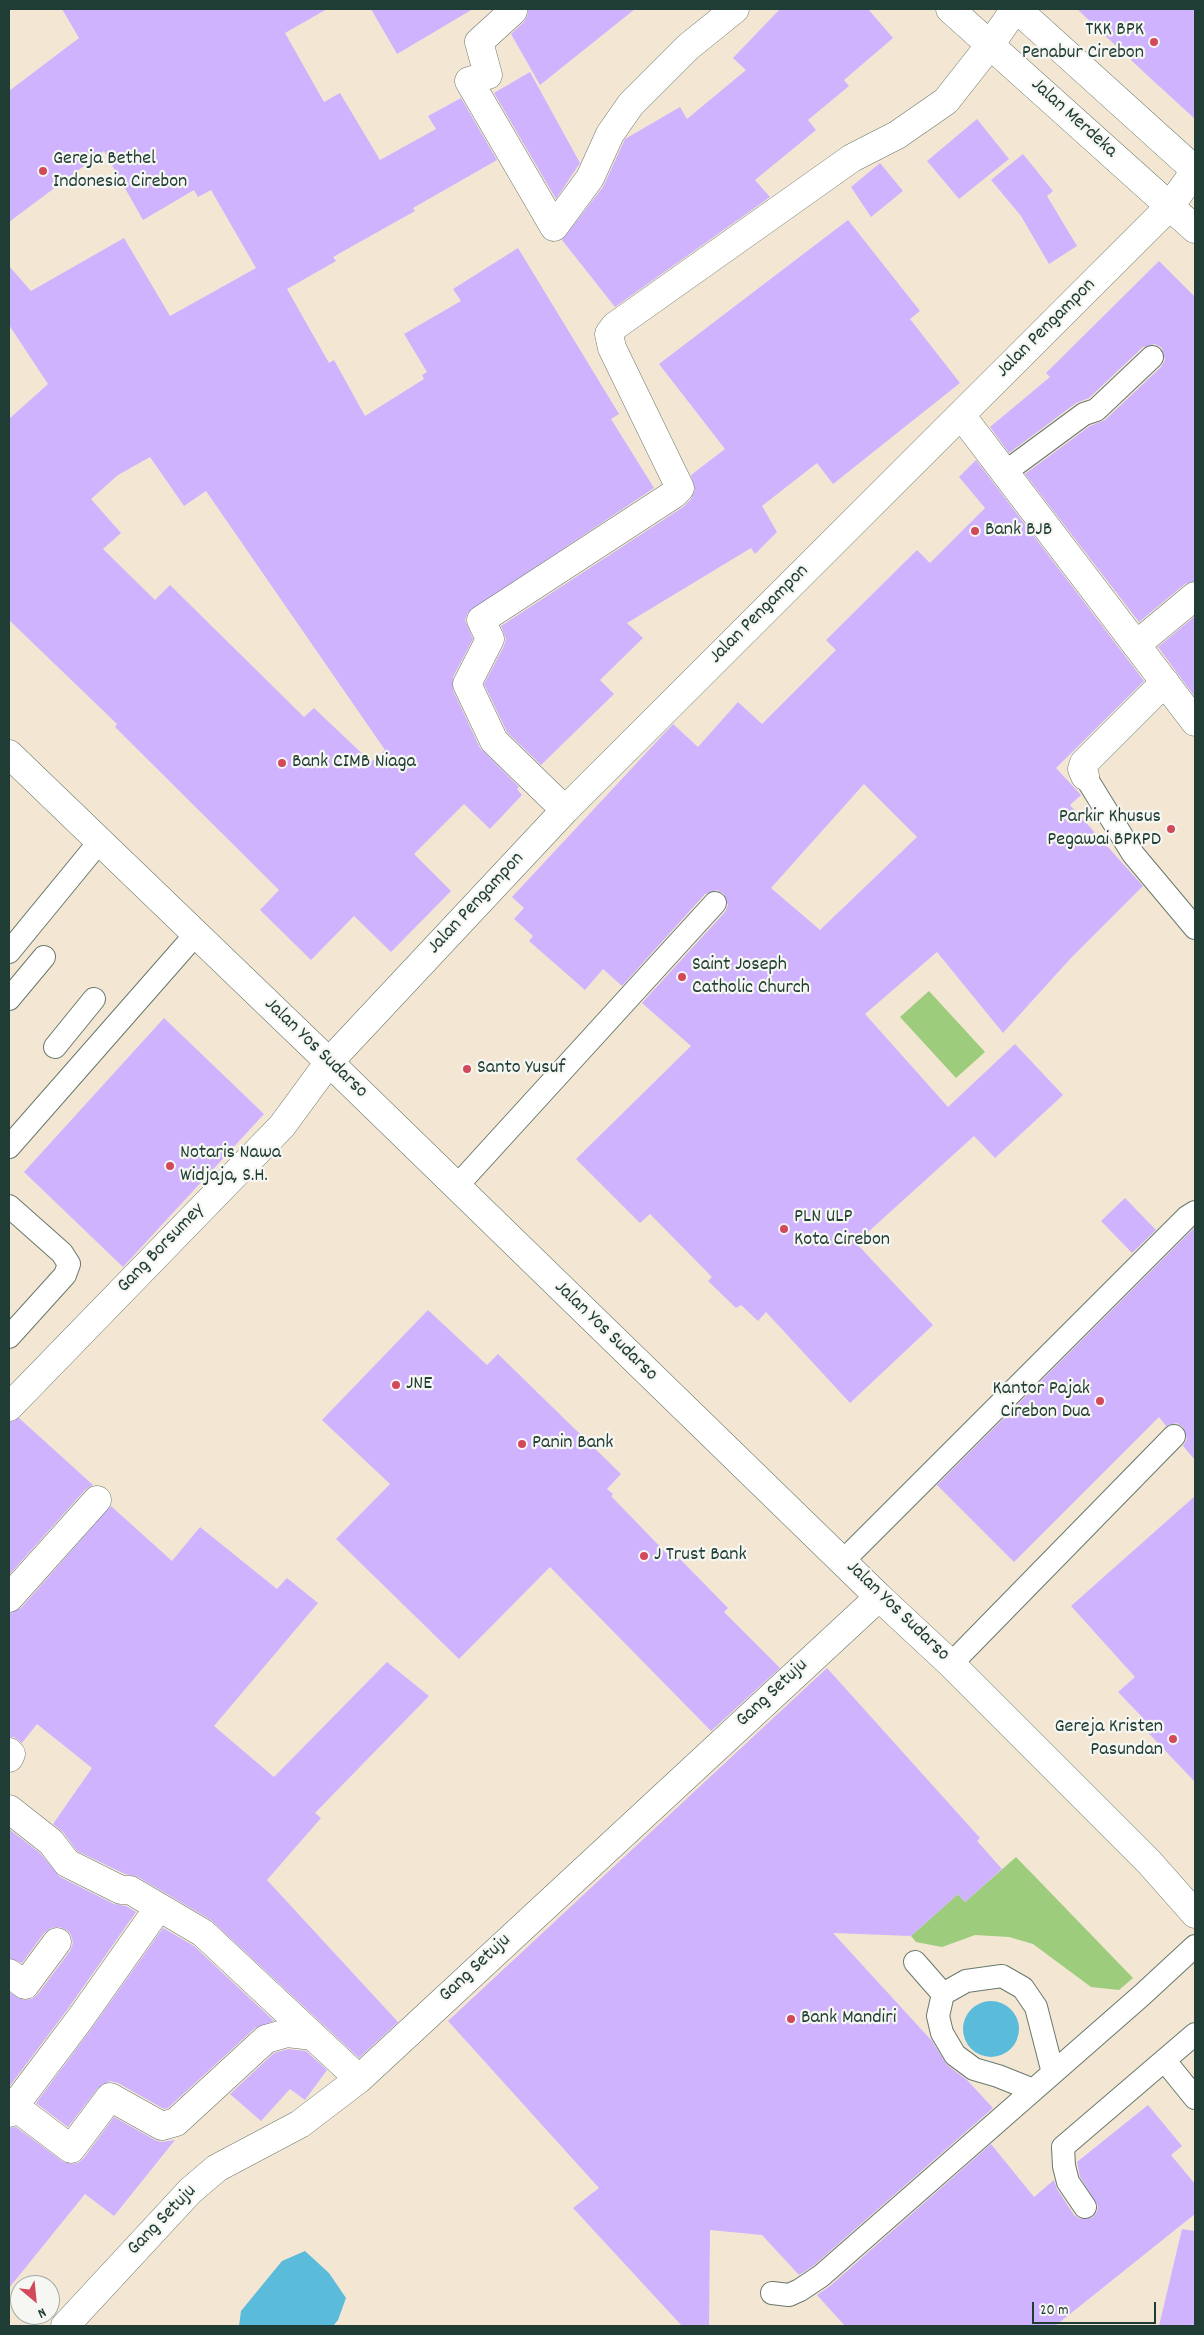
<!DOCTYPE html>
<html>
<head>
<meta charset="utf-8">
<style>
  body { margin:0 }
  #map { position:relative; width:1204px; height:2335px; overflow:hidden; background:#f3e7d3; font-family:Dekko,sans-serif }
  canvas { display:block }
  .frame { position:absolute; inset:0; border:10px solid #1f3d34; pointer-events:none }
  .north { position:absolute; left:10px; top:2275px; width:50px; height:50px; box-sizing:border-box; background:#f6f6f2; border:1px solid #a0aca6; border-radius:50%; rotate:152deg; font-size:14px; font-weight:700; line-height:20px; text-align:center; color:#1f3d34 }
  .north::after { content:''; display:block; margin:auto; width:18px; height:22px; background:#d1495b; clip-path:polygon(50% 0,100% 100%,50% 72%,0 100%) }
  .scale { position:absolute; left:1032px; top:2302px; width:124px; height:22px; box-sizing:border-box; border:2px solid #1f3d34; border-top:0; padding-left:6px; font-size:15px; line-height:18px; white-space:nowrap; color:#1f3d34; -webkit-text-stroke:4px #f6f6f2; paint-order:stroke }
</style>
</head>
<body>
<div id="map">
<canvas width="1204" height="2335"></canvas>
<div class="frame"></div>
<div class="north">N</div>
<div class="scale">20 m</div>
</div>
<script>
const g = document.querySelector('canvas').getContext('2d');
g.lineJoin = 'round';
function paint(path, color) {
  g.fillStyle = color;
  g.fill(path, 'evenodd');
}
function shape(rows) {
  const path = new Path2D();
  for (const r of rows) {
    if (r.length === 3) {
      path.moveTo(r[0] + r[2], r[1]);
      path.arc(r[0], r[1], r[2], 0, 2 * Math.PI);
      continue;
    }
    path.moveTo(r[0], r[1]);
    for (let i = 2; i < r.length; i += 2) path.lineTo(r[i], r[i + 1]);
  }
  return path;
}
function trace(path, color, width, dash) {
  g.strokeStyle = color;
  g.lineWidth = width;
  g.lineCap = dash ? 'butt' : 'round';
  g.setLineDash(dash || []);
  g.stroke(path);
}
function write(font, color, halo, rows, align = 'center') {
  g.font = font + ' Dekko,sans-serif';
  g.lineWidth = 4.5;
  g.setLineDash([]);
  g.textBaseline = 'middle';
  g.strokeStyle = halo;
  g.fillStyle = color;
  for (const [text, x, y, turn = 0] of rows) {
    g.save();
    g.translate(x, y);
    g.rotate((+turn || 0) * Math.PI / 180);
    g.textAlign = isNaN(turn) ? turn : align;
    if (halo) g.strokeText(text, 0, 0);
    g.fillText(text, 0, 0);
    g.restore();
  }
}
paint(shape([
  [929,991,985,1052,956,1078,900,1017],
  [1016,1857,1133,1978,1119,1990,1091,1987,1033,1944,1009,1937,975,1935,942,1947,916,1942,911,1936,958,1894,965,1902]
]), '#9ccc7c');
paint(shape([
  [991,2029,28],
  [305,2251,329,2273,346,2298,338,2320,333,2326,239,2326,241,2311,282,2261]
]), '#5bbbda');
paint(shape([
  [62,9,327,9,285,33,324,102,340,93,380,160,436,129,428,116,461,98,497,160,413,208,415,211,333,257,336,261,287,289,329,363,334,360,365,416,424,379,422,375,427,372,404,334,461,301,453,289,518,248,619,414,611,419,654,488,468,612,465,620,473,639,453,677,453,690,480,748,519,787,517,789,522,795,490,829,464,804,414,854,451,891,391,952,354,916,311,960,260,910,279,890,115,727,117,724,9,620,9,419,48,384,9,325,9,266,31,291,124,238,170,316,256,268,211,190,198,197,194,190,143,220,104,151,9,222,9,91,79,38],
  [150,457,184,506,206,491,385,750,371,762,314,708,304,717,170,585,155,600,103,549,121,533,91,499,118,475],
  [371,9,473,9,397,54],
  [528,9,635,9,540,85,511,34,524,22,528,14],
  [780,9,868,9,893,38,844,80,849,86,808,120,816,130,755,180,770,197,615,307,562,240,603,187,625,139,680,107,687,119,746,70,733,58],
  [1077,9,1195,9,1195,119,1148,76],
  [530,72,580,163,556,199,494,93],
  [977,119,1009,159,959,199,927,161],
  [1023,154,1053,191,1047,196,1077,246,1049,264,1021,216,991,180],
  [880,163,903,191,871,217,851,187],
  [848,220,920,311,910,319,960,383,833,484,817,463,762,506,777,532,755,554,751,548,627,623,643,638,600,680,614,694,541,765,507,732,484,684,504,646,506,639,501,626,683,507,691,499,695,490,691,475,725,449,659,364],
  [1159,261,1195,297,1195,581,1185,584,1139,622,1025,474,1090,426,1105,420,1161,367,1165,360,1162,348,1155,344,1143,347,1089,398,1076,403,1009,453,990,427,1050,377,1046,373],
  [976,460,1144,681,1056,768,1081,795,1070,805,1143,886,1070,959,1003,1033,937,952,865,1014,948,1107,1015,1044,1063,1095,995,1158,974,1136,856,1243,933,1325,850,1403,766,1312,758,1321,741,1305,736,1308,708,1281,712,1277,650,1214,640,1223,576,1159,691,1046,642,1003,725,912,728,905,724,894,717,890,705,894,622,986,603,969,585,990,529,941,533,936,514,919,524,908,512,897,673,724,698,747,738,702,762,724,836,650,826,640,917,550,930,563,985,508,959,477],
  [864,784,917,837,820,930,771,888],
  [1195,616,1195,697,1158,647],
  [164,1018,264,1114,123,1267,24,1172],
  [1125,1198,1156,1230,1132,1253,1101,1221],
  [1195,1227,1195,1460,1183,1446,1187,1439,1183,1427,1177,1423,1166,1426,1159,1417,1014,1562,937,1485],
  [428,1310,487,1365,498,1354,621,1474,607,1489,613,1494,611,1496,673,1560,677,1556,728,1608,724,1612,780,1668,711,1731,550,1567,459,1659,336,1539,390,1484,322,1420],
  [19,1418,93,1485,85,1490,9,1575,9,1422],
  [1195,1496,1195,1782,1137,1721,1142,1717,1118,1692,1135,1677,1071,1606],
  [111,1506,172,1561,200,1527,277,1589,287,1578,318,1603,214,1726,274,1777,387,1662,429,1696,315,1813,321,1818,267,1880,398,2022,359,2058,211,1920,138,1877,125,1874,77,1851,63,1832,53,1824,92,1768,37,1724,22,1743,14,1737,9,1737,9,1613,21,1608],
  [827,1668,980,1838,977,1841,1002,1869,965,1902,958,1894,911,1936,833,1933,932,2041,947,2065,967,2080,993,2108,813,2266,799,2275,762,2235,710,2230,709,2326,682,2326,573,2208,599,2188,448,2021],
  [9,1829,40,1853,60,1877,114,1904,126,1906,136,1912,67,2010,9,2087,9,1992,23,2000,32,1999,38,1994,70,1951,73,1943,71,1935,67,1930,59,1927,51,1928,44,1933,22,1963,9,1958],
  [163,1928,194,1946,274,2021,255,2028,168,2108,164,2109,118,2083,110,2081,98,2088,68,2127,36,2103,92,2028],
  [288,2049,306,2051,327,2070,305,2100,290,2089,261,2121,230,2094,274,2053],
  [1148,2105,1182,2146,1171,2155,1195,2184,1195,2214,1055,2326,845,2326,817,2295,830,2286,991,2144,1034,2197,1054,2180,1057,2189,1074,2215,1080,2219,1092,2218,1097,2212,1098,2206,1080,2177,1077,2162],
  [114,2117,155,2140,161,2142,175,2140,114,2216,85,2194,9,2288,9,2128,16,2127,62,2161,70,2164,78,2163,84,2158],
  [1182,2229,1195,2231,1195,2326,1159,2326]
]), '#cfb3ff');
const lane = shape([
  [1004,473,1084,414,1096,410,1152,357],
  [1085,776,1133,854,1195,928],
  [9,952,100,841],
  [9,999,44,957],
  [55,1047,94,999],
  [9,1147,195,935],
  [456,1187,715,903],
  [9,1206,62,1253,69,1264,65,1275,9,1337],
  [843,1561,1187,1217,1195,1212],
  [951,1664,1174,1436],
  [915,1962,943,1994,966,1981,1002,1976,1023,1988,1036,2007,1053,2073],
  [943,1994,938,2016,942,2033,955,2055,974,2069,998,2076,1033,2090],
  [1165,2061,1195,2098],
  [1085,2207,1068,2182,1064,2166,1063,2147,1195,2034],
  [772,2293,789,2295,800,2290,821,2276,1142,1995,1195,1946]
]);
const street = shape([
  [512,9,513,11,479,42,488,75,469,81,554,227,590,178,610,134,631,104,688,47,735,9],
  [961,415,1195,722],
  [1136,645,1195,596],
  [1085,776,1082,769,1084,763,1165,682],
  [565,810,494,741,467,684,490,639,481,620,674,494,680,488,612,348,609,334,615,326,852,158,897,135,946,101,990,45,1015,9],
  [9,1407,282,1126,329,1062,565,810,1170,206,1195,171],
  [9,1598,97,1500],
  [9,1752,11,1754,9,1758],
  [9,1809,51,1842,67,1863,121,1890,130,1890,203,1933,359,2079],
  [9,1973,25,1985,57,1942],
  [14,2106,71,2149,110,2097,162,2126,176,2122,266,2039,287,2033,313,2036],
  [9,2113,80,2019,159,1907],
  [65,2326,190,2191,217,2168,300,2124,359,2079,879,1597]
]);
const secondary = shape([
  [950,9,1195,229],
  [1017,9,1195,170]
]);
const highway = shape([
  [9,754,329,1062,879,1597,951,1664,1149,1862,1195,1914]
]);
trace(lane, '#69786c', 24);
trace(street, '#69786c', 29);
trace(secondary, '#69786c', 29);
trace(highway, '#69786c', 29);
trace(lane, '#fff', 22);
trace(street, '#fff', 28);
trace(secondary, '#fff', 28);
trace(highway, '#fff', 28);
for (const [x, y, r, color] of [
  [1154,42,5,"#d1495b"],
  [43,171,5,"#d1495b"],
  [975,531,5,"#d1495b"],
  [282,763,5,"#d1495b"],
  [1171,829,5,"#d1495b"],
  [682,977,5,"#d1495b"],
  [467,1069,5,"#d1495b"],
  [170,1166,5,"#d1495b"],
  [784,1229,5,"#d1495b"],
  [396,1385,5,"#d1495b"],
  [1100,1401,5,"#d1495b"],
  [522,1444,5,"#d1495b"],
  [644,1556,5,"#d1495b"],
  [1173,1739,5,"#d1495b"],
  [791,2019,5,"#d1495b"]
]) {
  const dot = new Path2D();
  dot.arc(x, y, r, 0, 2 * Math.PI);
  g.fillStyle = color;
  g.fill(dot);
  trace(dot, '#f6f6f2', 2);
}
write('20px', '#1f3d34', '#f6f6f2', [
  ["TKK BPK",1144,31,"right"],
  ["Penabur Cirebon",1144,54,"right"],
  ["Gereja Bethel",53,160],
  ["Indonesia Cirebon",53,183],
  ["Bank BJB",985,531],
  ["Bank CIMB Niaga",292,763],
  ["Parkir Khusus",1161,818,"right"],
  ["Pegawai BPKPD",1161,841,"right"],
  ["Saint Joseph",692,966],
  ["Catholic Church",692,989],
  ["Santo Yusuf",477,1069],
  ["Notaris Nawa",180,1154],
  ["Widjaja, S.H.",180,1177],
  ["PLN ULP",794,1218],
  ["Kota Cirebon",794,1241],
  ["JNE",406,1385],
  ["Kantor Pajak",1090,1390,"right"],
  ["Cirebon Dua",1090,1413,"right"],
  ["Panin Bank",532,1444],
  ["J Trust Bank",654,1556],
  ["Gereja Kristen",1163,1728,"right"],
  ["Pasundan",1163,1751,"right"],
  ["Bank Mandiri",801,2019]
], 'left');
write('20px', '#1f3d34', '#f6f6f2', [
  ["Jalan Merdeka",1073,119,42],
  ["Jalan Pengampon",1047,329,-45],
  ["Jalan Pengampon",760,615,-45],
  ["Jalan Pengampon",477,904,-47],
  ["Jalan Yos Sudarso",315,1049,44],
  ["Gang Borsumey",162,1249,-46],
  ["Jalan Yos Sudarso",605,1332,44],
  ["Jalan Yos Sudarso",897,1612,44],
  ["Gang Setuju",773,1694,-43],
  ["Gang Setuju",476,1969,-43],
  ["Gang Setuju",163,2221,-46]
]);
</script>
</body>
</html>
